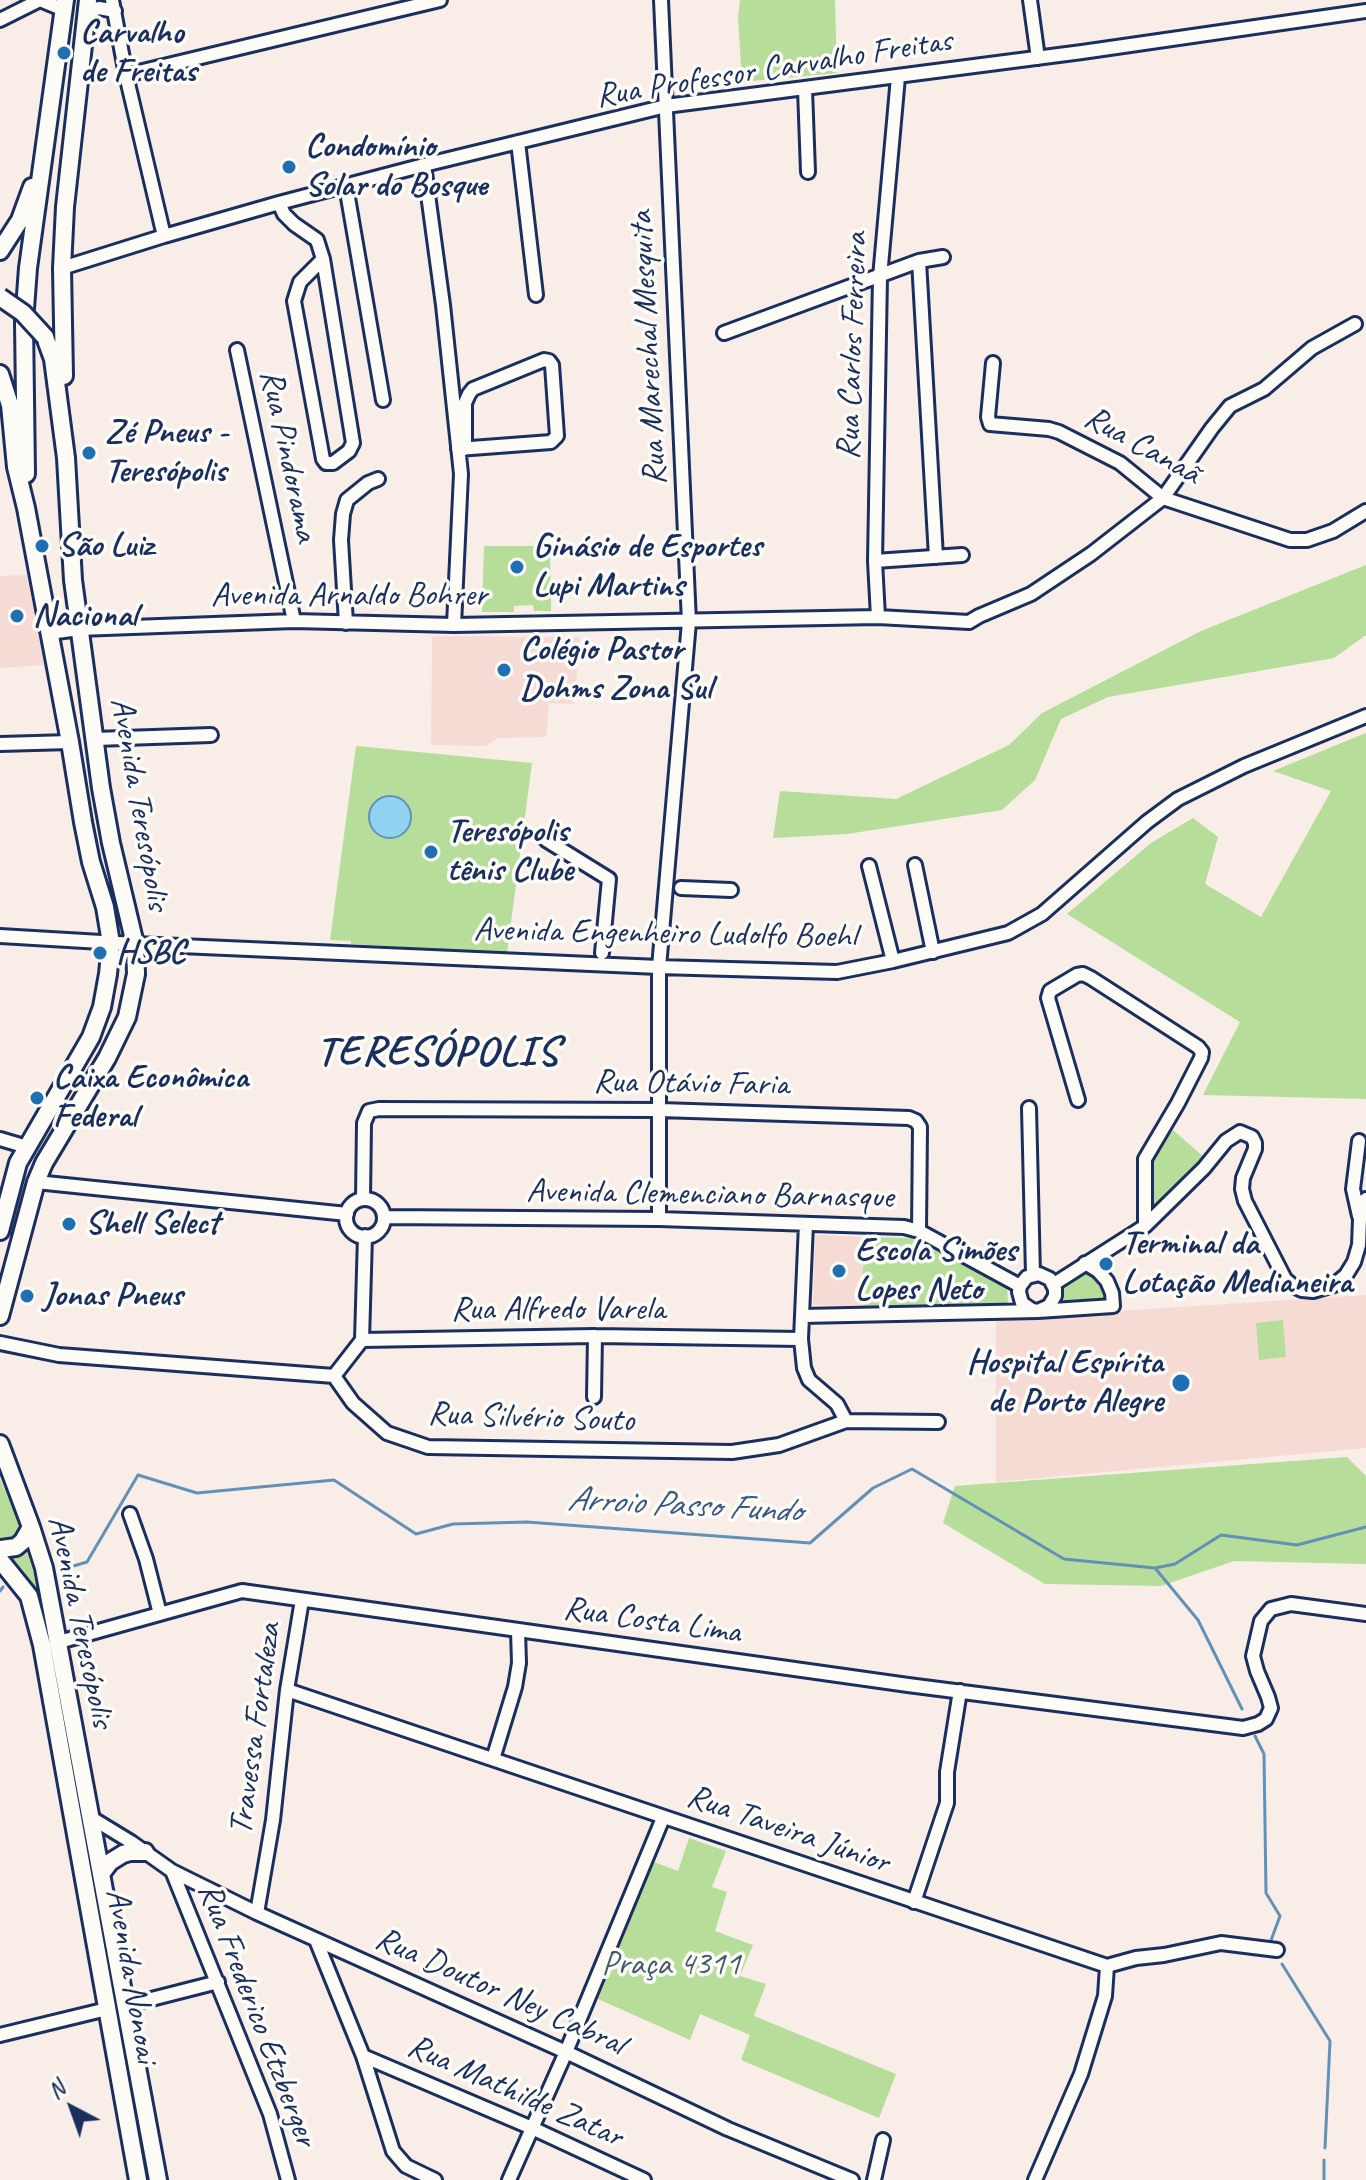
<!DOCTYPE html>
<html>
<head>
<meta charset="utf-8">
<style>
  body { margin:0 }
  #map { position:relative; width:1366px; height:2180px; overflow:hidden; background:#f9ede7; font-family:Caveat,sans-serif }
  canvas { display:block }
  .north { position:absolute; left:32px; top:2068px; width:80px; height:80px; -webkit-text-stroke:6px #fdfcf7; paint-order:stroke; rotate:319deg; font-size:22px; font-weight:700; line-height:32px; text-align:center; color:#1b2f5e }
  .north::after { content:''; display:block; margin:auto; width:28px; height:36px; background:#1b2f5e; clip-path:polygon(50% 0,100% 100%,50% 72%,0 100%) }
</style>
</head>
<body>
<div id="map">
<canvas width="1366" height="2180"></canvas>
<div class="north">N</div>
</div>
<script>
const g = document.querySelector('canvas').getContext('2d');
g.lineJoin = 'round';
function paint(path, color) {
  g.fillStyle = color;
  g.fill(path, 'evenodd');
}
function shape(rows) {
  const path = new Path2D();
  for (const r of rows) {
    if (r.length === 3) {
      path.moveTo(r[0] + r[2], r[1]);
      path.arc(r[0], r[1], r[2], 0, 2 * Math.PI);
      continue;
    }
    path.moveTo(r[0], r[1]);
    for (let i = 2; i < r.length; i += 2) path.lineTo(r[i], r[i + 1]);
  }
  return path;
}
function trace(path, color, width, dash) {
  g.strokeStyle = color;
  g.lineWidth = width;
  g.lineCap = dash ? 'butt' : 'round';
  g.setLineDash(dash || []);
  g.stroke(path);
}
function write(font, color, halo, rows, align = 'center') {
  g.font = font + ' Caveat,sans-serif';
  g.lineWidth = 7;
  g.setLineDash([]);
  g.textBaseline = 'middle';
  g.strokeStyle = halo;
  g.fillStyle = color;
  for (const [text, x, y, turn = 0] of rows) {
    g.save();
    g.translate(x, y);
    g.rotate((+turn || 0) * Math.PI / 180);
    g.textAlign = isNaN(turn) ? turn : align;
    if (halo) g.strokeText(text, 0, 0);
    g.fillText(text, 0, 0);
    g.restore();
  }
}
paint(shape([
  [27,575,44,665,0,668,0,576],
  [432,636,580,637,574,704,549,703,546,737,498,738,486,746,431,745],
  [815,1235,864,1237,862,1306,813,1305],
  [1366,1295,1366,1448,996,1482,996,1319]
]), '#f5dbd4');
paint(shape([
  [740,0,835,0,837,73,742,82,738,17],
  [484,546,550,546,551,611,534,611,533,605,514,606,514,612,482,612],
  [1366,565,1366,635,1334,658,1108,697,1061,719,1035,780,1002,810,847,834,773,838,780,791,896,799,1009,745,1042,713,1201,631],
  [1366,733,1366,1099,1203,1095,1240,1022,1067,914,1151,843,1193,818,1218,837,1205,884,1261,917,1331,791,1273,771],
  [356,746,532,763,507,953,351,944,351,941,330,940],
  [1173,1130,1206,1159,1152,1207,1152,1159],
  [864,1237,910,1238,1007,1287,1008,1303,862,1306],
  [1086,1270,1094,1273,1107,1291,1108,1300,1064,1302,1064,1285],
  [1283,1320,1286,1357,1259,1360,1256,1323],
  [1347,1457,1366,1476,1366,1564,1234,1561,1161,1586,1045,1584,943,1523,955,1486],
  [0,1479,19,1522,40,1596,0,1543],
  [689,1838,726,1851,712,1887,727,1892,715,1931,753,1945,740,1976,766,1984,754,2016,896,2074,879,2118,741,2060,750,2035,700,2014,690,2040,598,1999,654,1862,678,1871]
]), '#b6dd99');
const water = shape([
  [390,817,21]
]);
paint(water, '#90d3f1');
trace(water, '#6191b6', 2);
trace(shape([
  [1155,1568,1198,1620,1242,1709],
  [60,1570,87,1562,138,1475,197,1493,334,1480,416,1534,453,1524,527,1522,810,1543,873,1488,912,1469,1064,1559,1155,1568,1175,1564,1221,1535,1297,1545,1366,1527],
  [0,1591,3,1587],
  [1255,1736,1264,1754,1266,1893,1280,1916,1270,1943],
  [1282,1964,1330,2041,1325,2148],
  [1324,2180,1324,2160]
]), '#6191b6', 3);
const minor = shape([
  [112,0,126,75,164,236],
  [1030,0,1038,58],
  [86,12,99,8,115,11],
  [0,20,40,0,64,10],
  [126,75,440,0],
  [805,89,808,172],
  [518,142,536,295],
  [424,165,443,305,461,474,454,625],
  [346,186,383,400],
  [279,203,284,214,294,224,317,240,323,259,353,443,349,451,333,463,326,463,323,459,294,301,300,282,323,259],
  [919,261,936,557],
  [62,268,164,236,279,203,424,165,666,106,1082,52,1366,11],
  [724,333,919,261,943,257],
  [237,350,294,621],
  [993,363,988,417,990,424,1049,429,1059,432,1120,463,1163,498,1290,540,1307,540,1333,531,1366,511],
  [458,449,551,442,557,436,552,365,549,361,544,360,473,389,469,394,465,403,465,449],
  [875,561,962,555],
  [878,617,875,561,880,277,898,77],
  [346,623,341,540,343,514,347,500,368,483,378,479],
  [49,633,79,629,294,621,454,625,878,617,969,622,979,616,1031,594,1091,554,1163,498,1212,428,1230,406,1264,389,1312,348,1355,324],
  [95,739,211,735],
  [0,744,70,742],
  [546,840,609,879,602,953],
  [915,865,933,952],
  [869,866,893,961],
  [681,888,731,890],
  [0,936,135,944,659,967,837,972,893,961,1008,933,1042,914,1147,822,1178,799,1244,766,1366,716],
  [1078,1100,1048,998,1050,991,1077,975,1083,974,1091,978,1198,1047,1202,1052,1201,1058,1178,1103,1145,1159,1145,1226],
  [1029,1108,1033,1274],
  [0,1139,27,1147],
  [36,1182,347,1214],
  [363,1199,364,1123,369,1111,379,1109,660,1110,909,1118,916,1121,920,1127,919,1231],
  [365,1218,19],
  [1359,1216,1353,1189,1359,1141],
  [385,1217,659,1219,904,1227,919,1231,1020,1286],
  [659,1219,659,967,689,622,661,0],
  [806,1224,801,1339,804,1368,809,1380,837,1404,846,1421],
  [1054,1284,1145,1226,1204,1168,1226,1141,1240,1132,1252,1137,1255,1143,1255,1149,1243,1178,1242,1189,1245,1201,1285,1279,1293,1286,1302,1290,1313,1291,1334,1285,1346,1275,1354,1262,1359,1245,1360,1219,1366,1199],
  [802,1316,1038,1311,1049,1306,1055,1296,1055,1289,1050,1279,1039,1274,1027,1277,1020,1286,1019,1292,1022,1303,1032,1310,1038,1311,1113,1306,1112,1293,1107,1281,1098,1271,1085,1263],
  [362,1340,595,1336,801,1339],
  [362,1340,365,1236],
  [0,1343,59,1355,334,1376,353,1403,387,1433,428,1447,732,1452,779,1445,846,1421,938,1422],
  [334,1376,362,1340],
  [594,1397,595,1336],
  [130,1514,146,1559,160,1614],
  [59,1642,242,1591,908,1685,1243,1728,1258,1724,1266,1719,1271,1708,1268,1697,1257,1671,1253,1656,1261,1621,1271,1609,1291,1604,1366,1614],
  [287,1690,1107,1966,1136,1958,1164,1955,1221,1943,1277,1950],
  [493,1759,515,1687,519,1663,518,1631],
  [90,1817,131,1842,172,1871,257,1913,566,2052,728,2129,852,2180],
  [172,1871,270,2114,288,2180],
  [914,1902,947,1803,947,1772,960,1691],
  [257,1913,273,1820,287,1690,302,1600],
  [316,1940,363,2056,393,2151,406,2166,435,2180],
  [124,2006,218,1982],
  [0,2035,107,2009],
  [363,2056,532,2128,644,2180],
  [509,2180,566,2052,663,1818],
  [874,2180,883,2140],
  [1035,2180,1081,2074,1105,1996,1107,1966]
]);
const major = shape([
  [0,251,20,220,32,187],
  [0,374,10,405,16,467,26,508,70,742,83,822,91,862,105,907,111,943,108,974,102,1007,91,1037,18,1163,0,1231],
  [64,376,62,268,65,207,88,0],
  [26,474,24,322,28,268,65,0],
  [0,1316,36,1182,44,1163,107,1058,127,1017,136,974,135,944,111,843,101,788,73,580,66,458,53,359,45,337],
  [0,1444,31,1527,44,1568,158,2180],
  [0,1549,16,1547,23,1541,31,1527],
  [0,1560,29,1596,42,1645,138,2180],
  [101,1874,110,1862,123,1854,130,1852,145,1852]
]);
trace(minor, '#1b2f5e', 18);
trace(major, '#1b2f5e', 22);
trace(minor, '#fdfcf7', 12);
trace(major, '#fdfcf7', 16);
const majorBridge = shape([
  [0,297,23,313,45,337]
]);
trace(majorBridge, '#1b2f5e', 22, []);
trace(majorBridge, '#fdfcf7', 16);
for (const [x, y, r, color] of [
  [64,53,8,"#1f6fb2"],
  [289,167,8,"#1f6fb2"],
  [89,453,8,"#1f6fb2"],
  [42,546,8,"#1f6fb2"],
  [517,567,8,"#1f6fb2"],
  [17,616,8,"#1f6fb2"],
  [504,670,8,"#1f6fb2"],
  [431,852,8,"#1f6fb2"],
  [100,953,8,"#1f6fb2"],
  [37,1098,8,"#1f6fb2"],
  [69,1224,8,"#1f6fb2"],
  [1106,1264,8,"#1f6fb2"],
  [839,1271,8,"#1f6fb2"],
  [27,1296,8,"#1f6fb2"],
  [1181,1383,10,"#1f6fb2"]
]) {
  const dot = new Path2D();
  dot.arc(x, y, r, 0, 2 * Math.PI);
  g.fillStyle = color;
  g.fill(dot);
  trace(dot, '#fdfcf7', 3);
}
write('bold 34px', '#1b2f5e', '#fdfcf7', [
  ["Carvalho",80,33],
  ["de Freitas",80,72],
  ["Condomínio",305,147],
  ["Solar do Bosque",305,186],
  ["Zé Pneus -",105,433],
  ["Teresópolis",105,472],
  ["São Luiz",58,546],
  ["Ginásio de Esportes",533,547],
  ["Lupi Martins",533,586],
  ["Nacional",33,616],
  ["Colégio Pastor",520,650],
  ["Dohms Zona Sul",520,689],
  ["Teresópolis",447,832],
  ["tênis Clube",447,871],
  ["HSBC",116,953],
  ["Caixa Econômica",53,1078],
  ["Federal",53,1117],
  ["Shell Select",85,1224],
  ["Terminal da",1122,1244],
  ["Lotação Medianeira",1122,1283],
  ["Escola Simões",855,1251],
  ["Lopes Neto",855,1290],
  ["Jonas Pneus",43,1296],
  ["Hospital Espírita",1163,1363,"right"],
  ["de Porto Alegre",1163,1402,"right"]
], 'left');
write('34px', '#1b2f5e', '#fdfcf7', [
  ["Rua Professor Carvalho Freitas",774,69,-9],
  ["Rua Carlos Ferreira",853,346,-88],
  ["Rua Marechal Mesquita",649,348,-93],
  ["Rua Canaã",1142,446,29],
  ["Rua Pindorama",288,456,78],
  ["Avenida Arnaldo Bohrer",349,596],
  ["Avenida Teresópolis",139,804,80],
  ["Avenida Engenheiro Ludolfo Boehl",665,934,1],
  ["Rua Otávio Faria",691,1084,1],
  ["Avenida Clemenciano Barnasque",710,1195,1],
  ["Rua Alfredo Varela",558,1310],
  ["Rua Silvério Souto",531,1418,2],
  ["Rua Costa Lima",652,1621,8],
  ["Avenida Teresópolis",80,1622,78],
  ["Travessa Fortaleza",256,1729,-82],
  ["Rua Taveira Júnior",788,1830,19],
  ["Avenida Nonoai",131,1976,80],
  ["Rua Doutor Ney Cabral",500,1992,24],
  ["Rua Frederico Etzberger",257,2015,69],
  ["Rua Mathilde Zatar",515,2092,24]
]);
write('34px', '#425a6d', '#fdfcf7', [
  ["Praça 4311",671,1965]
]);
write('italic 36px', '#385883', '#fdfcf7', [
  ["Arroio Passo Fundo",684,1506,3]
]);
g.letterSpacing = '2px';
write('bold 42px', '#1b2f5e', '#fdfcf7', [
  ["TERESÓPOLIS",438,1053]
]);
g.letterSpacing = '0px';
</script>
</body>
</html>
